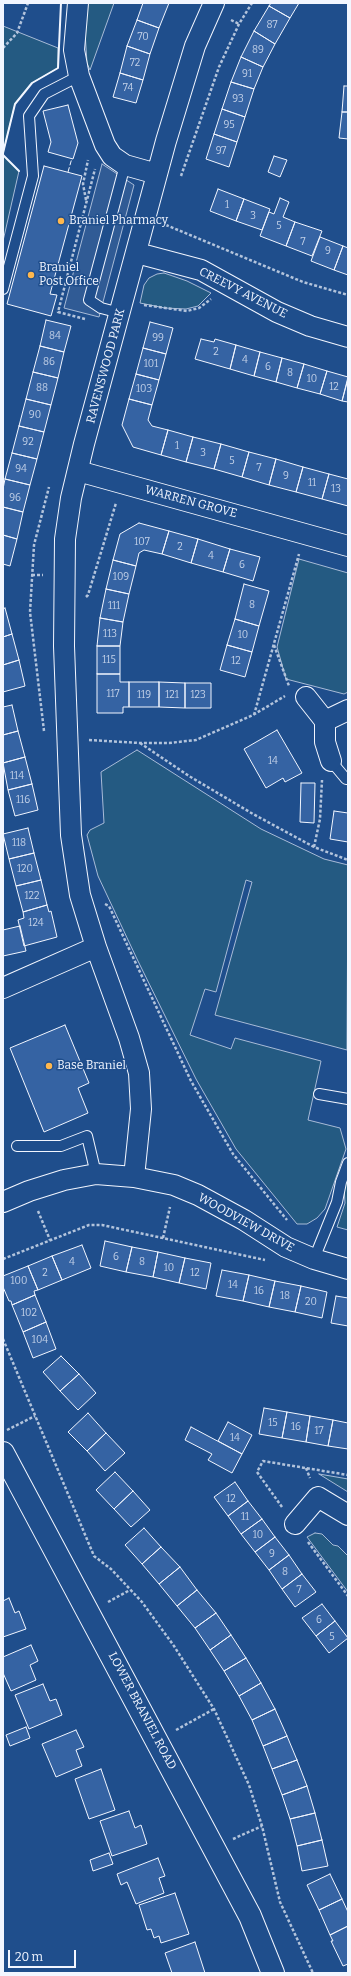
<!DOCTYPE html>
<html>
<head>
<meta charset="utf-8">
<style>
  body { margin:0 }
  #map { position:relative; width:351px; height:1976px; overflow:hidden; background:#1f4e8c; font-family:Bitter,serif }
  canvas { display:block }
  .frame { position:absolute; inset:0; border:4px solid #f2f6ff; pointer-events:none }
  .scale { position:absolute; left:8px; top:1950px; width:68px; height:18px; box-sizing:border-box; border:2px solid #f2f6ff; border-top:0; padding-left:5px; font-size:12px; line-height:14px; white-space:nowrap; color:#f2f6ff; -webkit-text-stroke:3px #1f4e8c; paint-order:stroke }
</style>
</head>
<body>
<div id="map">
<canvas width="351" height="1976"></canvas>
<div class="frame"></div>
<div class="scale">20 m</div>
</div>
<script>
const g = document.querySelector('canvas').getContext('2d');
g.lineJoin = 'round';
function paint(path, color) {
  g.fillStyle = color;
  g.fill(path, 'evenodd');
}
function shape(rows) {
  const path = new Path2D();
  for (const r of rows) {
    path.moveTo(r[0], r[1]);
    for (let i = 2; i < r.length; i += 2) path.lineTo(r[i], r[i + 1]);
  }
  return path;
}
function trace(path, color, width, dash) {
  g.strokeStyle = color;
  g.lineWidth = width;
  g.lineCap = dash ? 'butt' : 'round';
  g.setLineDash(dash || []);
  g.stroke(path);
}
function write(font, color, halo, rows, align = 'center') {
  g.font = font + ' Bitter,serif';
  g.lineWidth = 3;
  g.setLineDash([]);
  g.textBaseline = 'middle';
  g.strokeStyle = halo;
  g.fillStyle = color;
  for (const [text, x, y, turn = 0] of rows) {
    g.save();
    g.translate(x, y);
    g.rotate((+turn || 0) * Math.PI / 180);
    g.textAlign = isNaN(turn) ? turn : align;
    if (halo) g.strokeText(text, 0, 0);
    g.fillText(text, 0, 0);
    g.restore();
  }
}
const green = shape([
  [86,3,114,3,90,70,87,63,84,16,86,3],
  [3,26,58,48,58,68,32,83,15,104,3,153,3,26],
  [3,155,19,171,3,241,3,155],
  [164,273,187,281,211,293,198,306,186,309,165,308,140,303,144,285,149,278,157,274,164,273],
  [299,559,348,573,348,692,344,694,286,679,277,647,299,559],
  [137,750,261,829,324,859,348,865,347,1050,215,1015,252,882,246,880,216,992,205,989,190,1035,231,1049,235,1038,321,1061,308,1120,340,1128,346,1149,325,1209,317,1218,307,1224,297,1224,236,1149,196,1079,137,959,98,876,87,835,90,830,104,823,101,772,137,750],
  [348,1174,348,1230,337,1227,345,1203,344,1186,348,1174],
  [319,1474,348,1479,348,1492,319,1474],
  [315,1533,322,1534,333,1545,338,1546,348,1556,348,1592,307,1537,315,1533]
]);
paint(green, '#245a82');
trace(green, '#a8bbd7', 1);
const parking = shape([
  [102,164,134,185,99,317,64,308,102,164]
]);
paint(parking, '#305b95');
trace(parking, '#a8bbd7', 1);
const building = shape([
  [143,3,169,3,159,28,137,20,143,3],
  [271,3,299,3,290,18,269,6,271,3],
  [269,6,290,18,275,44,254,31,269,6],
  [137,20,159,28,150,54,127,46,137,20],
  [254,31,275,44,263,67,241,57,254,31],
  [127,46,150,54,143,80,120,73,127,46],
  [241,57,263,67,254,89,231,82,241,57],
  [120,73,143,80,136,103,113,97,120,73],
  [231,82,254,89,245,117,222,109,231,82],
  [344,86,348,86,348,112,342,112,344,86],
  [68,105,78,143,73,159,48,152,51,142,43,111,68,105],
  [222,109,245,117,237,142,214,134,222,109],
  [342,112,348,112,348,139,339,138,342,112],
  [214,134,237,142,229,167,206,159,214,134],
  [274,156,287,160,280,177,268,172,274,156],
  [44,166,82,176,50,294,57,295,51,316,7,304,44,166],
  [218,189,244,199,236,221,210,211,218,189],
  [280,198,289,202,283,217,295,222,286,246,260,236,269,212,274,214,280,198],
  [244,199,270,209,262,230,236,221,244,199],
  [295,222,322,231,312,256,286,246,295,222],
  [320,237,343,246,334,270,311,261,320,237],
  [343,246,348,248,348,275,334,270,343,246],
  [46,320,71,326,64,352,40,346,46,320],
  [150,322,173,328,166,354,143,348,150,322],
  [201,339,214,342,215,339,236,345,230,369,195,359,201,339],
  [236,345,260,352,254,376,230,369,236,345],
  [40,346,64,352,58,378,33,372,40,346],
  [143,348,166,354,159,380,136,374,143,348],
  [260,352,282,358,276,382,254,376,260,352],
  [282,358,304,364,297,388,276,382,282,358],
  [304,364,327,371,320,394,297,388,304,364],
  [327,371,348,377,342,401,320,394,327,371],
  [33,372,58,378,51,405,26,399,33,372],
  [136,374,159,380,152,405,129,399,136,374],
  [348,379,348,402,342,401,348,379],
  [26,399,51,405,44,432,19,426,26,399],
  [129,399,152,405,148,420,152,426,168,430,161,455,133,447,122,425,129,399],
  [19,426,44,432,37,459,12,453,19,426],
  [168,430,193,437,186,462,161,455,168,430],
  [193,437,221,444,214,469,186,462,193,437],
  [221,444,249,452,242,477,214,469,221,444],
  [249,452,276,459,269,485,242,477,249,452],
  [12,453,37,459,30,485,5,479,12,453],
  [276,459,303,467,296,492,269,485,276,459],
  [303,467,329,474,322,499,296,492,303,467],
  [329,474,348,479,348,506,322,499,329,474],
  [5,479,30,485,23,512,3,507,3,489,5,479],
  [3,507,23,512,17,539,3,535,3,507],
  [139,523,169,531,162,554,144,550,139,553,136,566,113,560,120,534,139,523],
  [169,531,198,539,191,563,162,554,169,531],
  [3,535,17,539,10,566,3,564,3,535],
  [198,539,230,549,223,572,191,563,198,539],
  [230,549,260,557,253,581,223,572,230,549],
  [113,560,136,566,129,594,106,589,113,560],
  [244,584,269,591,259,626,235,619,244,584],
  [106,589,129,594,123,622,100,618,106,589],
  [5,608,12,634,3,637,3,609,5,608],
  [100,618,123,622,120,646,97,646,100,618],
  [235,619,259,626,252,652,227,645,235,619],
  [12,634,19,660,3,665,3,637,12,634],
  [227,645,252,652,245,677,220,670,227,645],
  [97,646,120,646,120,674,97,674,97,646],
  [19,660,25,686,3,692,3,665,19,660],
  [97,674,120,674,120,682,129,682,129,707,123,707,123,713,97,713,97,674],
  [129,682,159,682,159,707,129,707,129,682],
  [159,682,185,683,185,708,159,707,159,682],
  [185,683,211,683,211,708,185,708,185,683],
  [12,705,18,731,3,735,3,707,12,705],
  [277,730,302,773,285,782,283,778,266,788,244,749,277,730],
  [18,731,25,757,3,763,3,735,18,731],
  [25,757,32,784,8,790,3,763,25,757],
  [301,783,315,783,314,823,300,822,301,783],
  [32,784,38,810,15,816,8,790,32,784],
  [334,811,348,813,348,842,330,839,334,811],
  [28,828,34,853,9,859,3,834,28,828],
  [34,853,41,880,16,886,9,859,34,853],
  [41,880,47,905,23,912,16,886,41,880],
  [47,905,49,912,51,911,57,937,24,946,18,920,24,918,23,912,47,905],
  [20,926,26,951,3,956,3,930,20,926],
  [65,1025,89,1083,78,1088,88,1113,44,1132,10,1048,65,1025],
  [105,1241,132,1247,126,1272,100,1266,105,1241],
  [82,1245,91,1268,62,1280,52,1256,82,1245],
  [132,1247,158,1252,153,1277,126,1272,132,1247],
  [158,1252,185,1258,179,1283,153,1277,158,1252],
  [52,1256,62,1280,38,1290,28,1266,52,1256],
  [185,1258,211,1263,206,1289,179,1283,185,1258],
  [28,1266,38,1290,34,1291,35,1295,12,1305,11,1301,9,1301,3,1287,3,1276,28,1266],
  [222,1270,249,1275,243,1301,216,1296,222,1270],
  [249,1275,275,1281,269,1307,243,1301,249,1275],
  [275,1281,301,1286,295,1312,269,1307,275,1281],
  [301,1286,327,1292,322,1318,295,1312,301,1286],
  [35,1295,46,1322,23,1332,12,1305,35,1295],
  [336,1296,348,1298,348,1326,331,1323,336,1296],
  [46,1322,56,1349,33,1358,23,1332,46,1322],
  [61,1356,79,1374,60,1391,43,1372,61,1356],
  [79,1374,96,1393,78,1410,60,1391,79,1374],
  [264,1408,287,1412,282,1438,259,1434,264,1408],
  [287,1412,310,1416,306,1442,282,1438,287,1412],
  [88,1413,106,1433,87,1451,68,1432,88,1413],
  [310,1416,333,1420,328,1446,306,1442,310,1416],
  [333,1420,348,1423,348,1449,328,1446,333,1420],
  [228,1422,252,1435,242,1454,218,1441,228,1422],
  [191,1427,242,1454,232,1473,208,1460,212,1454,185,1440,191,1427],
  [106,1433,125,1453,105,1471,87,1451,106,1433],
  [115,1472,133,1491,114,1509,96,1490,115,1472],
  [235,1482,248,1501,228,1516,214,1497,235,1482],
  [133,1491,150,1510,131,1527,114,1509,133,1491],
  [248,1501,262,1519,241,1534,228,1516,248,1501],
  [262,1519,275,1537,255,1552,241,1534,262,1519],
  [144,1528,161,1547,142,1564,125,1545,144,1528],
  [275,1537,289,1555,269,1570,255,1552,275,1537],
  [161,1547,180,1567,159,1584,142,1564,161,1547],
  [289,1555,302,1574,282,1589,269,1570,289,1555],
  [180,1567,197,1590,177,1606,159,1584,180,1567],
  [302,1574,316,1592,295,1607,282,1589,302,1574],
  [197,1590,216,1613,195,1628,177,1606,197,1590],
  [9,1598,15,1613,19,1611,26,1629,3,1637,3,1601,9,1598],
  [322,1604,335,1621,316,1636,302,1618,322,1604],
  [216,1613,231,1635,210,1650,195,1628,216,1613],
  [335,1621,348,1638,329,1653,316,1636,335,1621],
  [231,1635,246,1658,224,1671,210,1650,231,1635],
  [31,1645,38,1661,30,1665,36,1680,11,1691,3,1673,3,1657,31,1645],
  [246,1658,261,1683,239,1696,224,1671,246,1658],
  [261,1683,275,1709,252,1720,239,1696,261,1683],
  [43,1684,50,1701,56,1699,62,1715,29,1729,15,1695,43,1684],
  [275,1709,287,1736,263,1746,252,1720,275,1709],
  [26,1727,30,1738,10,1746,6,1735,26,1727],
  [76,1730,84,1747,76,1750,82,1766,56,1777,42,1744,76,1730],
  [287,1736,297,1760,272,1769,263,1746,287,1736],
  [297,1760,307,1786,282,1795,272,1769,297,1760],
  [101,1769,115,1810,89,1819,75,1779,101,1769],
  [307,1786,315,1813,290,1819,282,1795,307,1786],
  [129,1811,135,1828,141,1825,147,1844,112,1856,100,1821,129,1811],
  [315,1813,322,1840,297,1846,290,1819,315,1813],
  [322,1840,328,1866,302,1871,297,1846,322,1840],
  [109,1853,113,1864,93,1871,90,1860,109,1853],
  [158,1858,165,1876,159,1878,164,1893,136,1904,127,1882,121,1885,117,1874,158,1858],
  [330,1874,342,1899,319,1910,307,1885,330,1874],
  [175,1893,189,1934,161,1943,159,1936,154,1938,151,1929,147,1930,139,1905,175,1893],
  [342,1899,348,1912,348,1926,330,1935,319,1910,342,1899],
  [348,1926,348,1964,343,1966,331,1941,333,1941,330,1935,348,1926],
  [195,1942,205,1973,172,1973,165,1953,195,1942]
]);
paint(building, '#3563a3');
trace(building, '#f2f6ff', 1);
const service = shape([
  [3,289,33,176,29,116,44,94,79,76],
  [120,313,101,308,89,300,125,165],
  [331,761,346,779,348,779],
  [319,1094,348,1099],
  [17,1146,61,1146,87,1136,96,1174],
  [314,1259,337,1202,341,1182,348,1163]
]);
const minor = shape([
  [78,3,74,50,79,76,105,145,112,156,125,165,157,174],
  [137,253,201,270,277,312,310,326,348,337],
  [78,471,348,546],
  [306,697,325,721,348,710],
  [325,721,325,742,331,761],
  [3,988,96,947],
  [134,1177,141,1109,139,1073,129,1038,96,947,80,895,71,835,64,646,65,539,71,498,84,444,166,141,195,46,214,3],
  [3,1202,29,1191,64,1180,96,1174,134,1177,174,1185,198,1195,244,1220,286,1247,314,1259,348,1269],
  [295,1524,318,1497,348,1515]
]);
const tertiary = shape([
  [3,1453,250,1916,273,1973]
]);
trace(service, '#f2f6ff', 12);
trace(minor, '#f2f6ff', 22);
trace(tertiary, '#f2f6ff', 24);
trace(shape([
  [231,20,239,24],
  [3,48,17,33,28,3],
  [181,176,219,67,239,24,252,3],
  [86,200,83,184,88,160],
  [166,225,303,282,348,295],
  [144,305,187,311,199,308,211,299],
  [85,319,58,312,95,169],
  [32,575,43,575],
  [86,597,88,595,116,503],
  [274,645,289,686],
  [254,715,299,554],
  [44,731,30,612,34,545,49,487],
  [89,740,140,743,169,743,196,740,253,715,285,696],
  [140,743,189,776,253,814,314,847,348,860],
  [314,847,320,819,322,780],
  [105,904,109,906,191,1081,233,1154,287,1220],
  [38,1211,50,1240],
  [163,1238,170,1207],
  [3,1259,89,1225,102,1225,265,1260],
  [3,1339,94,1556,111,1569,142,1602,174,1646,214,1709,249,1785,262,1826,280,1902,313,1973],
  [7,1430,35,1416],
  [306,1468,310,1478],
  [282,1507,257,1472,263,1461,348,1475],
  [308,1542,348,1596],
  [108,1602,130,1590],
  [176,1730,214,1709],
  [233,1839,262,1826]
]), '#b3c4dc', 2.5, [3, 2]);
trace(service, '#1f4e8c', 10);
trace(minor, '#1f4e8c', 20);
trace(tertiary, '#1f4e8c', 22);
trace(shape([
  [68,172,72,158]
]), '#f2f6ff', 1, [5, 2]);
trace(shape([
  [3,153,15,104,32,83,58,68,61,3],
  [3,155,19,171]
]), '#f2f6ff', 2);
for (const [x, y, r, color] of [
  [61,221,4,"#ffb74d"],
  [31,275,4,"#ffb74d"],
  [49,1066,4,"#ffb74d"]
]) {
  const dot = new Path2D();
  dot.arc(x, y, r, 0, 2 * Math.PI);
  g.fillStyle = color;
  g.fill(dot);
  trace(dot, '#1f4e8c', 1.5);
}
write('10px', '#c3d1e8', null, [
  ["87",272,25],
  ["70",143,37],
  ["89",258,50],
  ["72",135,63],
  ["91",247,74],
  ["74",128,88],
  ["93",238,99],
  ["95",229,125],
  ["97",221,151],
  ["1",227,205],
  ["3",253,216],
  ["5",279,226],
  ["7",303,242],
  ["9",328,251],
  ["84",55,336],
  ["99",158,338],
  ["2",216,352],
  ["4",245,360],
  ["86",49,362],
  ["101",151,364],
  ["6",268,367],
  ["8",290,373],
  ["10",312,379],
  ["12",334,387],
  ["88",42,388],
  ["103",144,389],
  ["90",35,415],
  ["92",28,442],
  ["1",177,446],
  ["3",203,453],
  ["5",232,461],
  ["7",259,468],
  ["94",21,469],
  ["9",286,476],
  ["11",312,483],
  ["13",336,489],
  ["96",15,498],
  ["107",142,542],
  ["2",180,547],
  ["4",211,556],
  ["6",242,565],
  ["109",121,577],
  ["8",252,605],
  ["111",114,606],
  ["113",110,634],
  ["10",243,635],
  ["115",109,660],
  ["12",236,661],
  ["117",113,694],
  ["119",144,695],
  ["121",172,695],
  ["123",198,695],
  ["14",273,761],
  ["114",17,776],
  ["116",23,800],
  ["118",19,843],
  ["120",25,869],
  ["122",32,896],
  ["124",36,923],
  ["6",116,1257],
  ["4",72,1262],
  ["8",142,1262],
  ["10",169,1268],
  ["2",45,1273],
  ["12",195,1273],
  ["100",19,1281],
  ["14",233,1285],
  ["16",259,1291],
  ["18",285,1296],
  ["20",311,1302],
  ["102",29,1313],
  ["104",40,1340],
  ["15",273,1423],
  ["16",296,1427],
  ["17",319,1431],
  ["14",235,1438],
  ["12",231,1499],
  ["11",245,1517],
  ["10",258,1535],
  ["9",272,1554],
  ["8",285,1572],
  ["7",299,1590],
  ["6",319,1620],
  ["5",332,1637]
]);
write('12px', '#f2f6ff', '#1f4e8c', [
  ["Braniel Pharmacy",69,221],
  ["Braniel",39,268],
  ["Post Office",39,282],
  ["Base Braniel",57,1066]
], 'left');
write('12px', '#f2f6ff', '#1f4e8c', [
  ["CREEVY AVENUE",243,293,27],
  ["RAVENSWOOD PARK",106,366,-75],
  ["WARREN GROVE",191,502,15],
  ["WOODVIEW DRIVE",246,1223,29],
  ["LOWER BRANIEL ROAD",142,1711,62]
]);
</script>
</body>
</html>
